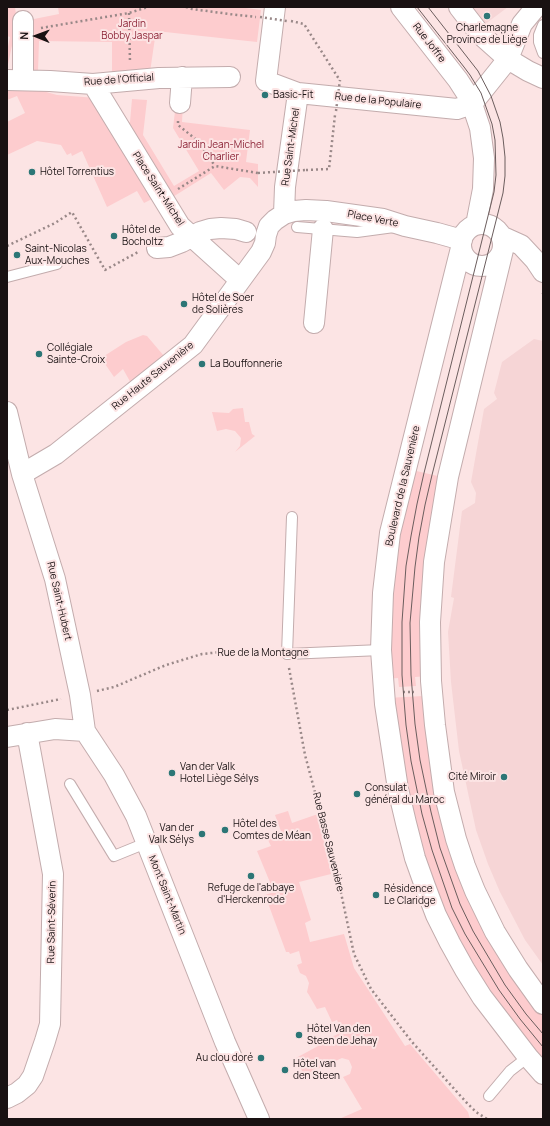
<!DOCTYPE html>
<html>
<head>
<meta charset="utf-8">
<style>
  body { margin:0 }
  #map { position:relative; width:550px; height:1126px; overflow:hidden; background:#fce4e4; font-family:Manrope,sans-serif }
  canvas { display:block }
  .frame { position:absolute; inset:0; border:8px solid #191112; pointer-events:none }
  .north { position:absolute; left:16px; top:16px; width:40px; height:40px; -webkit-text-stroke:3px #fce4e4; paint-order:stroke; rotate:271deg; font-size:11px; font-weight:700; line-height:16px; text-align:center; color:#191112 }
  .north::after { content:''; display:block; margin:auto; width:14px; height:18px; background:#191112; clip-path:polygon(50% 0,100% 100%,50% 72%,0 100%) }
</style>
</head>
<body>
<div id="map">
<canvas width="550" height="1126"></canvas>
<div class="frame"></div>
<div class="north">N</div>
</div>
<script>
const g = document.querySelector('canvas').getContext('2d');
g.lineJoin = 'round';
function paint(path, color) {
  g.fillStyle = color;
  g.fill(path, 'evenodd');
}
function shape(rows) {
  const path = new Path2D();
  for (const r of rows) {
    if (r.length === 3) {
      path.moveTo(r[0] + r[2], r[1]);
      path.arc(r[0], r[1], r[2], 0, 2 * Math.PI);
      continue;
    }
    path.moveTo(r[0], r[1]);
    for (let i = 2; i < r.length; i += 2) path.lineTo(r[i], r[i + 1]);
  }
  return path;
}
function trace(path, color, width, dash) {
  g.strokeStyle = color;
  g.lineWidth = width;
  g.lineCap = dash ? 'butt' : 'round';
  g.setLineDash(dash || []);
  g.stroke(path);
}
function write(font, color, halo, rows, align = 'center') {
  g.font = font + ' Manrope,sans-serif';
  g.lineWidth = 4;
  g.setLineDash([]);
  g.textBaseline = 'middle';
  g.strokeStyle = halo;
  g.fillStyle = color;
  for (const [text, x, y, turn = 0] of rows) {
    g.save();
    g.translate(x, y);
    g.rotate((+turn || 0) * Math.PI / 180);
    g.textAlign = isNaN(turn) ? turn : align;
    if (halo) g.strokeText(text, 0, 0);
    g.fillText(text, 0, 0);
    g.restore();
  }
}
paint(shape([
  [470,7,508,7,484,25],
  [534,339,543,341,543,965,525,940,500,892,488,864,476,830,459,751,451,682,448,632,454,598,451,597,462,511,475,503,476,493,471,482,484,409,497,399,494,393,502,362]
]), '#f6d5d6');
paint(shape([
  [7,7,15,7,17,22,7,69,7,51,10,37,7,36],
  [58,7,238,7,261,10,257,42,156,31,150,72,112,72,112,42,39,41,38,71,31,70,29,20,59,14],
  [7,87,39,90,57,95,97,98,160,203,155,205,152,199,144,203,137,191,107,207,82,151,72,156,71,153,67,155,61,145,37,141,7,155,7,122,25,113,17,96,7,100],
  [132,99,147,100,143,135,174,186,199,171,173,128,176,103,183,104,182,122,250,130,246,162,258,164,258,187,250,178,240,177,224,190,211,173,168,200,124,126,130,122],
  [143,335,147,336,164,356,132,385,123,369,114,377,101,358,126,342],
  [243,408,245,422,249,422,252,434,255,436,235,452,240,446,241,438,235,431,226,429,217,431,212,412,229,413,233,409],
  [408,469,446,478,429,676,415,677,416,686,399,687,398,678,385,679,384,650],
  [423,696,454,839,543,1007,543,1071,438,915,387,698],
  [288,811,292,823,318,814,331,874,299,882,311,920,305,923,310,942,344,934,354,968,405,1046,410,1044,468,1112,470,1119,339,1119,362,1109,343,1077,350,1074,352,1067,349,1060,342,1058,304,1075,296,1058,331,1039,331,1037,343,1032,337,1020,332,1022,325,1007,317,1009,309,995,307,992,309,983,306,976,300,973,297,965,302,963,299,951,290,954,289,952,286,952,265,895,274,892,257,851,271,846,266,836,282,834,275,815]
]), '#fdccce');
const lane = shape([
  [543,25,539,35,539,42,543,53],
  [297,227,357,232,394,227],
  [7,277,57,264],
  [292,517,287,654,381,650],
  [70,784,114,856,146,843],
  [489,1096,510,1071,528,1057]
]);
const street = shape([
  [275,7,266,81,298,93,285,187,284,214],
  [401,7,458,80,467,94,472,104,480,128,484,158,483,189,476,225],
  [459,7,480,34,508,59,528,71,543,78],
  [7,80,50,81,93,84,159,78,230,77],
  [23,80,23,21],
  [93,84,180,226,240,280],
  [298,93,457,109,472,104,508,59,522,24,536,7],
  [180,103,182,77],
  [482,245,21],
  [501,236,521,245,535,260,543,272],
  [157,248,169,247,182,242,200,232,210,229,221,228,236,229,246,232],
  [461,248,390,533,383,593,381,650,385,704,398,789,406,823,415,858,425,886,436,915,450,943,465,970,482,997,528,1057,543,1074],
  [503,250,448,477,434,562,430,622,431,681,435,725,444,792,456,839,465,866,475,891,495,932,518,969,543,1004],
  [314,323,323,229],
  [7,412,22,474,55,579,80,695,85,731],
  [22,474,56,454,193,345,261,252,265,243,266,235,269,226,275,220,284,214,294,211,306,210,326,211,383,219,405,226,437,233,462,240],
  [7,737,55,729,85,731,114,775,136,816,225,1042,259,1119],
  [7,1098,17,1093,27,1085,33,1076,45,1041,50,1024,53,874,27,733]
]);
trace(lane, '#c3acad', 12);
trace(street, '#c3acad', 22);
trace(shape([
  [186,7,192,9,229,14,256,17],
  [129,13,130,63],
  [291,21,304,24,339,79],
  [41,28,129,13,148,7],
  [178,121,178,125,198,141,215,166],
  [306,170,329,169,335,115],
  [178,189,215,166,258,173],
  [7,246,55,223,72,212,105,270,140,251],
  [543,293,543,294],
  [289,668,305,755,337,874,354,954,371,989,412,1042,466,1102,476,1112,487,1119],
  [97,691,114,687,166,665,202,654,221,652,274,654],
  [403,692,414,692],
  [7,710,61,699]
]), '#988', 2.5, [2, 3]);
trace(lane, '#fff', 10);
trace(street, '#fff', 20);
trace(shape([
  [417,7,464,67,470,75,481,93,492,124,495,140,496,175,494,192,424,473,417,504,411,536,406,566,402,622,402,675,406,725,411,761,422,814,432,850,452,908,465,934,499,990,520,1019,543,1047],
  [428,7,478,71,491,96,500,122,503,138,505,157,505,176,503,193,432,475,425,505,419,537,415,567,410,623,411,675,415,724,420,760,431,812,440,848,460,904,473,931,505,985,526,1014,543,1034]
]), '#6b5d5d', 1);
trace(shape([
  [260,17,287,21],
  [336,111,340,80],
  [258,173,305,170]
]), '#988', 2.5, [2, 3]);
for (const [x, y, r, color] of [
  [487,16,4,"#2c7676"],
  [265,95,4,"#2c7676"],
  [32,172,4,"#2c7676"],
  [114,236,4,"#2c7676"],
  [17,255,4,"#2c7676"],
  [184,304,4,"#2c7676"],
  [39,354,4,"#2c7676"],
  [202,364,4,"#2c7676"],
  [172,773,4,"#2c7676"],
  [504,777,4,"#2c7676"],
  [357,794,4,"#2c7676"],
  [225,830,4,"#2c7676"],
  [202,834,4,"#2c7676"],
  [251,876,4,"#2c7676"],
  [376,895,4,"#2c7676"],
  [299,1035,4,"#2c7676"],
  [261,1058,4,"#2c7676"],
  [285,1070,4,"#2c7676"]
]) {
  const dot = new Path2D();
  dot.arc(x, y, r, 0, 2 * Math.PI);
  g.fillStyle = color;
  g.fill(dot);
  trace(dot, '#fce4e4', 1.5);
}
write('10px', '#8c2336', '#fce4e4', [
  ["Jardin",132,24],
  ["Bobby Jaspar",132,36],
  ["Jardin Jean-Michel",221,145],
  ["Charlier",221,157]
]);
write('10px', '#191112', '#fce4e4', [
  ["Charlemagne",487,28,"center"],
  ["Province de Liège",487,40,"center"],
  ["Basic-Fit",273,95],
  ["Hôtel Torrentius",40,172],
  ["Hôtel de",122,230],
  ["Bocholtz",122,242],
  ["Saint-Nicolas",25,249],
  ["Aux-Mouches",25,261],
  ["Hôtel de Soer",192,298],
  ["de Solières",192,310],
  ["Collégiale",47,348],
  ["Sainte-Croix",47,360],
  ["La Bouffonnerie",210,364],
  ["Van der Valk",180,767],
  ["Hotel Liège Sélys",180,779],
  ["Cité Miroir",496,777,"right"],
  ["Consulat",365,788],
  ["général du Maroc",365,800],
  ["Hôtel des",233,824],
  ["Comtes de Méan",233,836],
  ["Van der",194,828,"right"],
  ["Valk Sélys",194,840,"right"],
  ["Refuge de l'abbaye",251,888,"center"],
  ["d'Herckenrode",251,900,"center"],
  ["Résidence",384,889],
  ["Le Claridge",384,901],
  ["Hôtel Van den",307,1029],
  ["Steen de Jehay",307,1041],
  ["Au clou doré",253,1058,"right"],
  ["Hôtel van",293,1064],
  ["den Steen",293,1076]
], 'left');
write('10px', '#191112', '#fce4e4', [
  ["Rue Joffre",429,43,52],
  ["Rue de l'Official",119,80,-4],
  ["Rue de la Populaire",378,101,6],
  ["Rue Saint-Michel",291,147,-82],
  ["Place Saint-Michel",158,189,57],
  ["Place Verte",373,219,11],
  ["Rue Haute Sauvenière",153,376,-39],
  ["Boulevard de la Sauvenière",403,486,-77],
  ["Rue Saint-Hubert",59,601,77],
  ["Rue de la Montagne",263,653],
  ["Rue Basse Sauvenière",328,842,76],
  ["Mont Saint-Martin",167,895,68],
  ["Rue Saint-Séverin",52,922,-89]
]);
</script>
</body>
</html>
